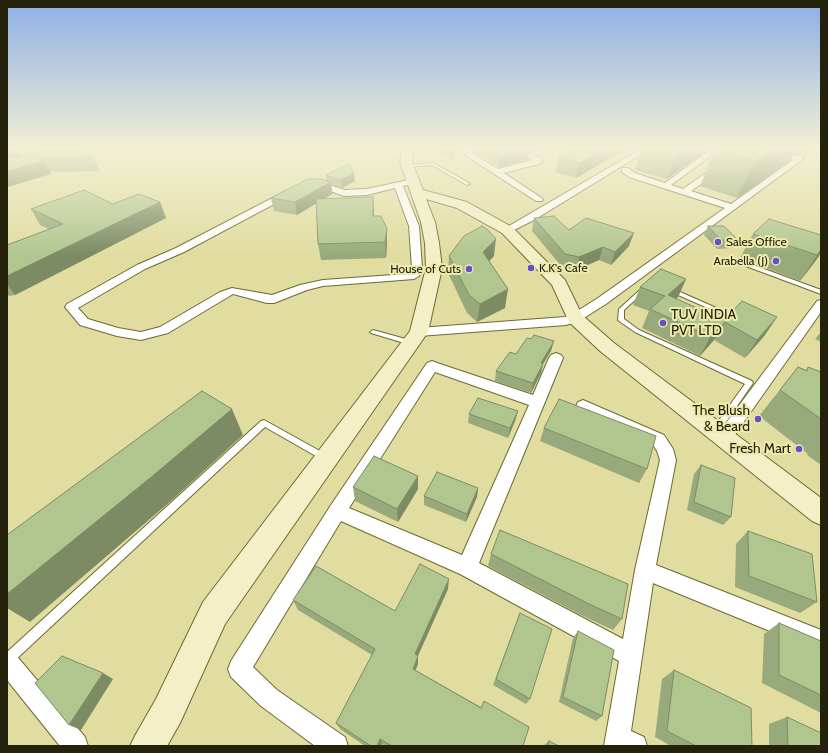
<!DOCTYPE html>
<html>
<head>
<meta charset="utf-8">
<style>
  body { margin:0 }
  #map { position:relative; width:828px; height:753px; overflow:hidden; background:#e1dda1; font-family:Cabin,sans-serif }
  canvas { display:block }
  .frame { position:absolute; inset:0; border:8px solid #24220a; pointer-events:none }
</style>
</head>
<body>
<div id="map">
<canvas width="828" height="753"></canvas>
<div class="frame"></div>
</div>
<script>
const g = document.querySelector('canvas').getContext('2d');
g.lineJoin = 'round';
function shape(rows) {
  const path = new Path2D();
  for (const r of rows) {
    path.moveTo(r[0], r[1]);
    for (let i = 2; i < r.length; i += 2) path.lineTo(r[i], r[i + 1]);
  }
  return path;
}
function trace(path, color, width, dash) {
  g.strokeStyle = color;
  g.lineWidth = width;
  g.lineCap = dash ? 'butt' : 'round';
  g.setLineDash(dash || []);
  g.stroke(path);
}
function paint(path, color) {
  g.fillStyle = color;
  g.fill(path, 'evenodd');
}
function write(font, color, halo, rows, align = 'center') {
  g.font = font + ' Cabin,sans-serif';
  g.lineWidth = 4;
  g.setLineDash([]);
  g.textBaseline = 'middle';
  g.strokeStyle = halo;
  g.fillStyle = color;
  for (const [text, x, y, turn = 0] of rows) {
    g.save();
    g.translate(x, y);
    g.rotate((+turn || 0) * Math.PI / 180);
    g.textAlign = isNaN(turn) ? turn : align;
    if (halo) g.strokeText(text, 0, 0);
    g.fillText(text, 0, 0);
    g.restore();
  }
}
const lane = shape([
  [395,149,402,149,407,151,405,152,395,149],
  [433,163,469,183,470,184,467,185,432,165,407,167,405,166,407,165,433,163],
  [737,259,821,290,821,294,735,262,735,260,737,259],
  [644,287,647,289,646,290,624,310,624,319,639,330,752,381,753,383,719,432,716,433,713,432,712,430,745,384,635,332,619,321,618,320,619,309,642,288,644,287],
  [671,288,739,318,740,319,737,321,735,320,669,291,668,290,671,288],
  [373,330,413,341,414,343,411,345,371,333,370,332,373,330],
  [264,420,327,455,328,457,327,459,324,460,321,459,265,427,11,664,7,666,7,652,261,421,264,420]
]);
const street = shape([
  [465,149,473,149,471,152,498,169,532,160,514,149,524,149,542,159,542,163,504,173,543,199,542,201,536,201,465,155,463,151,465,149],
  [641,149,650,149,534,220,510,232,507,233,502,230,641,149],
  [711,149,720,149,671,185,683,189,740,149,749,149,691,191,731,204,793,160,756,149,769,149,802,157,803,159,606,304,579,321,566,325,419,336,415,335,413,332,415,329,419,328,565,317,571,315,598,298,725,208,629,177,622,172,622,168,628,168,635,173,665,183,711,149],
  [413,179,416,179,417,181,416,183,403,186,419,226,422,268,419,276,414,279,323,286,307,290,274,303,267,303,233,294,168,333,141,340,117,336,80,325,65,307,67,304,137,265,176,248,288,190,291,191,292,193,291,195,184,252,145,269,78,308,88,319,118,328,141,332,160,327,220,292,232,288,272,295,300,285,323,280,407,274,410,272,412,268,409,226,395,188,367,195,344,196,322,188,310,187,309,185,313,182,326,184,345,190,367,189,413,179],
  [821,300,821,312,729,443,723,445,717,443,715,439,717,435,817,301,821,300],
  [556,353,561,355,563,358,479,563,623,639,635,570,660,460,657,451,652,443,578,410,576,406,578,402,583,400,664,435,673,449,676,460,656,565,821,630,821,652,653,583,631,731,644,737,647,746,604,746,619,661,460,574,341,521,253,667,277,690,345,737,348,746,315,746,261,706,231,677,228,669,231,661,331,505,427,363,432,361,437,363,533,395,549,358,551,355,556,353],
  [435,372,529,405,462,555,349,508,435,372],
  [7,651,15,654,85,737,88,746,60,746,7,680,7,651]
]);
const secondary = shape([
  [402,149,412,149,412,162,423,190,467,202,512,227,565,280,582,315,614,343,821,498,821,525,812,521,600,351,569,322,552,285,502,233,457,208,426,199,435,222,439,243,442,268,428,332,225,624,180,723,167,746,130,746,136,734,156,699,203,602,410,331,426,268,425,243,421,222,400,162,402,149]
]);
trace(lane, '#6e6a31', 2);
trace(street, '#6e6a31', 2);
trace(secondary, '#6e6a31', 2);
paint(lane, '#fff');
paint(street, '#fff');
paint(secondary, '#f3f0c7');
paint(shape([
  [7,149,19,156,30,155,94,158,100,171,49,172,51,174,7,187],
  [441,149,457,149,452,160,440,154],
  [474,149,529,149,528,160,499,167,473,151],
  [626,149,576,178,555,172,559,157],
  [642,149,709,149,667,179,635,170],
  [717,149,806,149,798,155,793,153,790,161,737,198,700,186,715,150],
  [326,175,355,181,342,188,331,184,332,194,324,199,374,212,374,216,387,229,387,244,386,258,321,260,318,244,316,203,297,215,274,211,271,198,326,181],
  [160,202,166,218,15,295,9,296,7,294,7,245,49,229,40,225,31,209],
  [534,218,569,230,629,246,611,265,599,260,576,270,562,267,532,231],
  [708,226,738,240,733,248,717,249,704,235],
  [753,234,821,235,821,253,814,263,800,281,740,258],
  [449,256,494,256,489,261,505,308,477,322,467,313,448,273],
  [686,279,678,297,676,299,724,320,765,335,745,358,714,340,700,356,642,328,649,311,633,305,640,287],
  [821,332,821,342,815,339],
  [551,351,543,364,541,373,531,393,495,381,496,371,516,354],
  [798,367,806,370,808,367,821,372,821,465,807,455,808,454,759,416],
  [518,411,515,421,508,438,468,423,469,414],
  [544,428,647,469,639,483,540,441],
  [701,465,731,517,723,525,687,510,694,474],
  [353,487,418,489,398,522,355,501],
  [478,488,477,497,466,522,424,505,424,496],
  [748,531,817,602,800,613,735,587,736,544],
  [491,554,622,619,613,630,581,615,488,566],
  [448,589,418,656,418,664,415,670,481,707,484,701,523,746,385,746,382,744,381,746,365,746,340,729,336,723,372,655,298,610,293,600,395,611],
  [520,613,530,699,526,704,493,685],
  [779,623,821,641,821,713,762,683,764,634],
  [578,631,602,716,596,721,559,702,573,638],
  [674,670,752,746,671,746,655,737,662,679],
  [787,717,821,746,769,746,769,724],
  [549,741,548,746,543,746]
]), '#98aa7b');
paint(shape([
  [16,149,23,162,7,167,7,152],
  [454,149,457,149,452,160,452,152],
  [527,149,529,149,528,160,499,167,501,156],
  [604,149,626,149,576,178,579,163],
  [679,149,709,149,667,179],
  [773,149,796,149,790,161,737,198,755,161],
  [801,149,806,149,798,155],
  [44,161,51,174,7,187,7,172],
  [354,173,355,181,342,188,341,180],
  [331,182,332,194,297,215,295,202],
  [373,197,374,212,374,232,373,216],
  [160,202,166,218,15,295,7,284,7,276],
  [387,229,387,244,386,258,385,242],
  [634,233,629,246,611,265,615,252],
  [496,239,494,256,481,270,483,252],
  [603,247,599,260,576,270,579,257],
  [821,250,821,253,814,263,800,281,817,255],
  [686,279,678,297,659,314,668,295],
  [508,289,505,308,477,322,480,304],
  [777,317,765,335,745,358,757,340],
  [725,322,714,340,700,356,710,337],
  [554,341,551,351,543,364,541,373,531,393,533,383,541,363],
  [232,409,243,435,172,500,30,622,7,608,7,594],
  [518,411,515,421,508,438,510,428],
  [418,476,418,489,398,522,397,509],
  [478,488,477,497,466,522,467,514],
  [449,579,448,589,415,662,415,654],
  [418,656,418,664,413,676,413,669],
  [103,673,113,679,81,730,69,725],
  [380,739,382,744,381,746,377,746]
]), '#7c8b64');
const building = shape([
  [7,149,16,149,7,152,7,149],
  [51,149,76,149,94,158,39,159,44,161,7,172,7,159,26,154,30,155,51,149],
  [445,149,454,149,452,152,445,149],
  [489,149,527,149,501,156,489,149],
  [573,149,604,149,579,163,559,157,573,149],
  [717,149,773,149,755,161,715,150,717,149],
  [349,164,354,173,341,180,326,175,349,164],
  [308,179,320,179,331,182,295,202,271,198,308,179],
  [84,190,113,204,139,194,160,202,7,276,7,245,63,224,31,209,84,190],
  [373,197,373,216,381,216,387,229,385,242,318,244,316,199,373,197],
  [554,216,569,230,586,218,634,233,615,252,603,247,579,257,565,254,534,218,554,216],
  [769,219,821,235,821,250,817,255,753,234,769,219],
  [482,226,488,230,496,239,483,252,508,289,480,304,469,295,449,256,464,236,482,226],
  [708,226,724,226,738,240,721,240,708,226],
  [661,269,686,279,668,295,724,320,742,301,777,317,757,340,725,322,710,337,650,309,665,296,640,287,661,269],
  [534,335,554,341,541,363,543,364,533,383,496,371,510,352,516,354,527,338,531,339,534,335],
  [798,367,807,371,808,367,821,372,821,419,780,390,798,367],
  [202,391,232,409,155,474,7,594,7,535,202,391],
  [478,398,518,411,510,428,469,414,478,398],
  [559,399,656,436,647,469,544,428,559,399],
  [374,456,418,476,397,509,353,487,374,456],
  [701,465,735,478,731,517,694,502,701,465],
  [437,472,478,488,467,514,424,496,437,472],
  [500,530,628,584,622,619,589,604,491,554,500,530],
  [748,531,812,554,817,602,749,576,748,531],
  [420,564,449,579,415,654,418,656,413,669,481,708,484,701,529,727,523,746,392,746,380,739,377,746,371,746,336,723,375,649,293,600,316,566,395,611,420,564],
  [520,613,552,629,530,699,496,679,520,613],
  [779,623,821,641,821,695,779,675,779,623],
  [578,631,614,650,602,716,563,697,578,631],
  [62,656,103,673,69,725,35,683,62,656],
  [674,670,751,708,752,746,696,746,667,731,674,670],
  [787,717,821,733,821,746,788,746,787,717],
  [549,741,559,746,548,746,549,741]
]);
paint(building, '#b1c68f');
trace(building, '#7c8b64', 1);
const sky = g.createLinearGradient(0, 0, 0, 255);
sky.addColorStop(0, '#8daee6');
sky.addColorStop(0.58, '#f2f0d5');
sky.addColorStop(1, '#f2f0d500');
g.fillStyle = sky;
g.fillRect(0, 0, 828, 255);
for (const [x, y, r, color] of [
  [718,242,4,"#6251ca"],
  [776,261,4,"#6251ca"],
  [531,268,4,"#6251ca"],
  [469,269,4,"#6251ca"],
  [663,323,4,"#6251ca"],
  [758,419,4,"#6251ca"],
  [799,449,4,"#6251ca"]
]) {
  const dot = new Path2D();
  dot.arc(x, y, r, 0, 2 * Math.PI);
  g.fillStyle = color;
  g.fill(dot);
  trace(dot, '#eeeaae', 1.5);
}
write('12px', '#24220a', '#eeeaae', [
  ["Sales Office",726,242],
  ["Arabella (J)",768,261,"right"],
  ["K.K's Cafe",539,268],
  ["House of Cuts",461,269,"right"]
], 'left');
write('14px', '#24220a', '#eeeaae', [
  ["TUV INDIA",671,315,"left"],
  ["PVT LTD",671,331,"left"],
  ["The Blush",750,411],
  ["& Beard",750,427],
  ["Fresh Mart",791,449]
], 'right');
</script>
</body>
</html>
